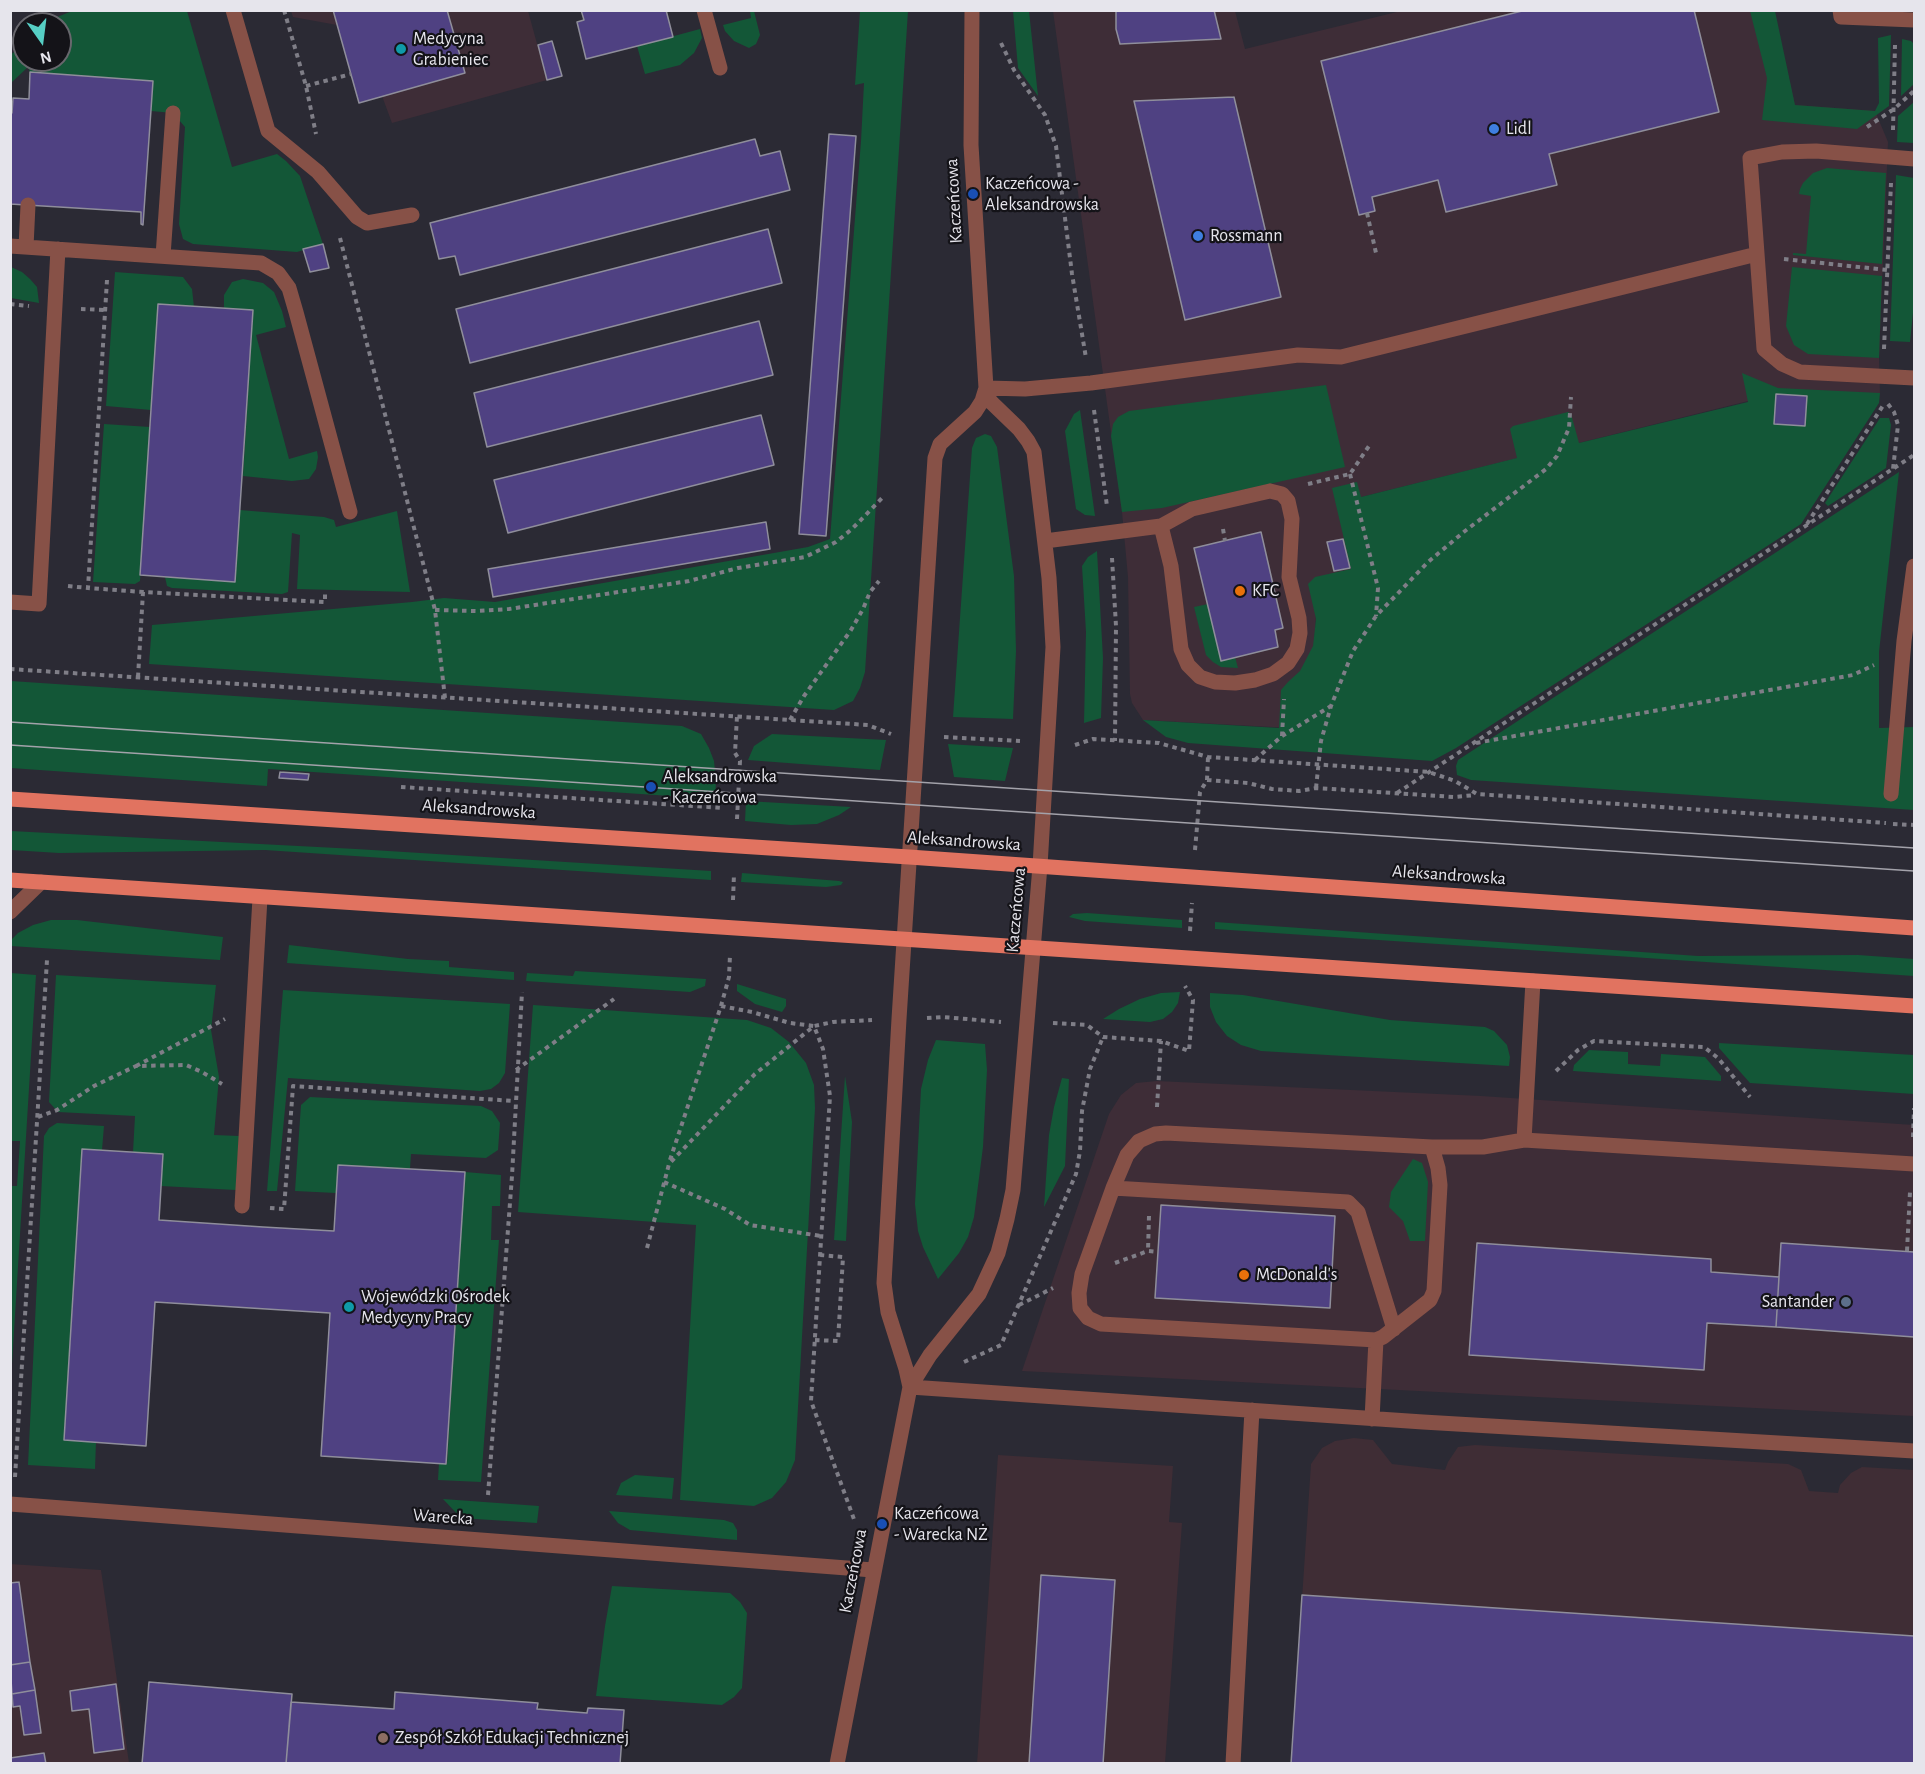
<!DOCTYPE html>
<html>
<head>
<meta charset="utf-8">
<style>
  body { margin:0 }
  #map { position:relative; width:1925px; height:1774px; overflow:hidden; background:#2b2a34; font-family:"Alegreya Sans",sans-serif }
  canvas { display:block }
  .frame { position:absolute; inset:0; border:12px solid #e6e5ec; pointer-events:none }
  .north { position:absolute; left:12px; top:12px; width:60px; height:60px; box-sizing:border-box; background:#141318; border:2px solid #68676d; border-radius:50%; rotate:166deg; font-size:16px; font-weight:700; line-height:24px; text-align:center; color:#e6e5ec }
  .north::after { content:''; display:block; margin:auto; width:21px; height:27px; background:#56cec4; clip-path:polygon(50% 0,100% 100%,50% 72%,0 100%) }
</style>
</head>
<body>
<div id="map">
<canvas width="1925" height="1774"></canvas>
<div class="frame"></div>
<div class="north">N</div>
</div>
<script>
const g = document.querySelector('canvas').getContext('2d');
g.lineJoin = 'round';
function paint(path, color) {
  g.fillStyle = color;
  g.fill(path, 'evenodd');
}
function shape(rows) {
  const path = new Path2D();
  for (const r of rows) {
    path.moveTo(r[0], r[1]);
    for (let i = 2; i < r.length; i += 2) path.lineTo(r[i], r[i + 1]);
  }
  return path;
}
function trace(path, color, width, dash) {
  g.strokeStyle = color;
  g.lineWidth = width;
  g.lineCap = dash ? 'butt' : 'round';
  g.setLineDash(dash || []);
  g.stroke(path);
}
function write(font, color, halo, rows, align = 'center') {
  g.font = font + ' "Alegreya Sans",sans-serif';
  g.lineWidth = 4.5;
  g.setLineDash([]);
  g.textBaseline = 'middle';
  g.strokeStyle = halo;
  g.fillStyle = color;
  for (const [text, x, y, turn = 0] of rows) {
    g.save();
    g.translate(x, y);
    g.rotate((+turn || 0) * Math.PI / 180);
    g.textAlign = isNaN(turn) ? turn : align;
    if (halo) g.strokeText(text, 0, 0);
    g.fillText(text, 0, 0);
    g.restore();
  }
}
paint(shape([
  [291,11,528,11,547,80,392,123,382,96,359,103,337,25,293,17],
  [1053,11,1235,11,1245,49,1401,11,1774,11,1795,105,1875,111,1888,142,1879,358,1880,393,1748,401,1361,497,1371,581,1317,595,1310,729,1143,720,1132,703,1130,694,1128,577,1122,512],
  [1157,1081,1481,1096,1914,1125,1914,1416,1022,1371,1109,1114,1121,1095,1136,1083]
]), '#3e2d37');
paint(shape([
  [1354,1438,1373,1440,1392,1464,1445,1470,1448,1462,1458,1447,1475,1445,1788,1464,1801,1470,1809,1491,1838,1493,1840,1485,1851,1473,1862,1467,1914,1470,1914,1763,1291,1764,1311,1464,1322,1448,1335,1441],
  [998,1455,1173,1466,1169,1522,1182,1523,1165,1763,977,1764],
  [10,1564,101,1570,129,1763,11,1763]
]), '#3f2d35');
paint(shape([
  [72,11,187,11,232,167,277,154,286,161,300,176,323,244,297,252,193,244,183,239,179,224,185,127,173,113,151,111,153,81,30,72,28,67,11,83,11,55,24,41,24,60,60,60,60,24,40,24],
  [750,11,754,11,760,35,756,44,749,48,734,41,725,31,723,25,751,18],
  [860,11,908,11,865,672,860,688,853,701,834,710,149,664,152,625,412,602,444,598,495,602,808,547,830,539,861,141,864,83,855,85],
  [1013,11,1029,11,1038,96,1018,68],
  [1750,11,1775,11,1795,105,1875,111,1879,103,1878,38,1891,35,1889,106,1857,129,1762,120,1767,78],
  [700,29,702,38,694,53,680,65,645,74,637,46],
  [1902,39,1911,41,1914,44,1914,84,1901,96],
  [1914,102,1914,143,1897,142,1898,116],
  [1827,168,1886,173,1882,264,1793,255,1793,253,1806,254,1811,196,1799,194,1800,189,1803,183,1813,173],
  [1896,175,1914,178,1914,303,1910,342,1890,341],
  [11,267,22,272,30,279,37,287,39,303,11,298],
  [1792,267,1882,276,1879,358,1808,354,1794,345,1786,326],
  [115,272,183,277,192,289,194,307,151,410,106,406],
  [243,279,263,283,274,292,282,311,286,327,256,335,289,459,317,451,318,457,316,469,309,479,292,481,243,476,253,311,224,309,224,295,232,282],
  [1742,373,1778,388,1880,393,1879,403,1801,524,1456,748,1432,761,1188,743,1166,737,1143,720,1279,728,1281,690,1288,682,1300,671,1313,646,1316,619,1308,584,1315,577,1351,569,1332,488,1357,482,1361,497,1517,458,1510,429,1513,426,1568,412,1571,414,1579,443,1748,402],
  [1326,385,1345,467,1162,508,1122,512,1111,436,1113,424,1118,417,1129,411],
  [1080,410,1095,516,1085,515,1076,509,1065,431,1074,414],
  [1880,418,1889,418,1891,425,1886,468,1828,506,1825,503],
  [104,424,150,427,140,581,135,584,93,582],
  [985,434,991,436,997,447,1014,576,1016,651,1013,719,953,717,972,448,976,438],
  [1899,472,1879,652,1879,728,1914,727,1914,810,1471,780,1457,775,1456,766,1458,760],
  [240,510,324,517,334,520,336,527,397,511,410,592,297,589,300,535,292,533,288,592,282,594,172,588,167,586,165,577,235,581],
  [1097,551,1103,658,1101,718,1084,723,1086,632,1082,566,1088,557],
  [1208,604,1221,661,1235,657,1238,668,1221,667,1213,662,1206,655,1194,607],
  [11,681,682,726,701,734,709,748,714,761,716,782,715,799,268,769,267,786,11,768],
  [772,734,886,740,880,770,748,760,754,746],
  [948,744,1013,748,1005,781,954,777],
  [746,801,851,807,839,815,817,824,791,825,745,821],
  [11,831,356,849,711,871,711,880,265,850,59,853,11,850],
  [742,873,839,881,843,882,841,885,826,887,741,882],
  [1087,913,1182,920,1182,928,1085,921,1069,917,1073,914],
  [51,920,77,920,223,937,220,960,11,946,11,940,18,933,33,925],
  [1215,922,1698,956,1858,955,1914,959,1914,976,1215,929],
  [289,945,408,959,449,961,449,967,514,972,514,980,287,963],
  [575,971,706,979,705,986,690,992,526,981,527,973,573,976],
  [11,973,36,975,11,1380,10,1186,17,1186,20,1141,11,1141],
  [56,975,216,985,211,1030,219,1077,214,1135,239,1136,236,1190,161,1186,163,1154,133,1152,135,1116,58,1112,49,1102],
  [737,984,786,999,786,1006,782,1012,755,1004,737,991],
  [283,990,510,1004,505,1073,499,1083,491,1089,480,1091,288,1078,277,1191,267,1191],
  [1180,992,1178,1003,1172,1012,1163,1019,1150,1022,1103,1019,1119,1009,1140,999,1161,993],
  [1210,993,1243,995,1390,1020,1485,1027,1494,1031,1507,1045,1510,1057,1509,1066,1261,1051,1241,1045,1227,1036,1216,1022,1210,1007],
  [533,1005,747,1020,771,1028,789,1042,806,1063,814,1085,815,1108,795,1460,786,1482,772,1498,754,1506,680,1500,696,1225,518,1212],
  [936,1040,985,1044,987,1070,983,1147,974,1217,968,1237,959,1253,938,1279,923,1247,918,1231,915,1204,921,1089,928,1060],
  [1719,1043,1914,1055,1914,1094,1750,1083,1719,1048],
  [1589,1050,1628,1052,1628,1064,1660,1066,1661,1054,1705,1057,1721,1076,1721,1081,1573,1071,1574,1065],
  [845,1076,852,1122,846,1241,834,1240],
  [1062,1078,1069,1079,1065,1166,1044,1207,1049,1135,1054,1107],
  [310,1097,481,1106,492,1111,500,1123,498,1150,486,1158,411,1154,410,1169,339,1165,336,1193,295,1191,301,1105],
  [57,1123,104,1126,102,1150,82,1150,64,1440,96,1442,95,1469,28,1465,44,1136,49,1128],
  [1413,1159,1422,1163,1428,1182,1425,1241,1410,1241,1403,1221,1389,1207,1391,1192],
  [465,1172,501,1175,500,1206,492,1206,491,1240,499,1240,481,1482,438,1480,439,1463,447,1464],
  [635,1475,674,1478,672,1499,616,1495,621,1483],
  [443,1499,539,1506,537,1523,461,1518],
  [609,1511,724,1520,733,1523,737,1530,737,1540,630,1530,618,1523],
  [612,1586,730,1593,740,1602,747,1613,742,1688,734,1697,722,1705,596,1696,605,1626]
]), '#135737');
const building = shape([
  [333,10,447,10,465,73,359,103,333,10],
  [581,10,666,10,673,37,586,59,577,22,584,20,581,10],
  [1116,10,1214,10,1221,39,1120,44,1116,29,1116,10],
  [1526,10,1694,10,1719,112,1549,154,1557,185,1446,212,1438,180,1372,197,1375,211,1359,215,1321,61,1526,10],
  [552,41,562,76,547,80,538,45,552,41],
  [30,72,153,81,143,225,141,224,141,212,10,204,10,113,12,113,13,98,29,99,30,72],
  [1234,97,1281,297,1185,320,1134,101,1234,97],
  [829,134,856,136,826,536,799,534,829,134],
  [755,139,760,156,780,151,790,190,460,275,455,256,439,259,430,223,755,139],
  [768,229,782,283,470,363,456,309,768,229],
  [323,244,329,268,310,272,303,249,323,244],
  [158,304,253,310,235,582,140,575,158,304],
  [759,321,773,375,487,447,474,393,759,321],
  [1776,394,1807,396,1805,426,1774,424,1776,394],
  [761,415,774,465,508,533,494,480,761,415],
  [766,522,770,549,493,597,488,569,766,522],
  [1261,532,1283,628,1275,630,1278,647,1221,661,1194,548,1261,532],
  [1343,539,1350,568,1334,571,1327,542,1343,539],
  [280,772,309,774,308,780,279,778,280,772],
  [82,1149,163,1154,159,1220,263,1227,334,1231,338,1165,465,1172,446,1464,321,1456,330,1313,155,1302,146,1446,64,1440,82,1149],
  [1161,1205,1335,1216,1330,1308,1155,1298,1161,1205],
  [1477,1243,1711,1259,1711,1272,1779,1277,1776,1327,1707,1323,1704,1370,1469,1355,1477,1243],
  [1781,1243,1914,1252,1914,1337,1776,1327,1781,1243],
  [1041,1575,1115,1580,1103,1764,1029,1764,1041,1575],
  [19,1582,30,1662,10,1665,10,1583,19,1582],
  [1302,1595,1914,1636,1914,1764,1291,1764,1302,1595],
  [30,1662,35,1690,12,1694,10,1665,30,1662],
  [149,1682,292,1694,286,1764,142,1764,149,1682],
  [116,1684,124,1749,94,1753,89,1709,72,1711,70,1691,116,1684],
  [35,1690,41,1733,24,1735,20,1706,13,1707,12,1694,35,1690],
  [395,1692,538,1703,537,1709,587,1713,588,1708,624,1710,620,1764,286,1764,291,1702,394,1709,395,1692],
  [44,1753,46,1764,10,1764,10,1758,44,1753]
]);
paint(building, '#4f4182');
trace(building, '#8f8e9b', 1.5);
trace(shape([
  [284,10,306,86,316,134],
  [1001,43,1014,70,1045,115,1056,146,1072,274,1086,358],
  [306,86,351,74],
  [1867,127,1894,109,1914,91],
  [1893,130,1895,45],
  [1367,213,1376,253],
  [340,238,435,610,445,698],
  [1784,259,1887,270],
  [107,280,88,588,143,592,325,602,325,590],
  [10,304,29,306],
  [81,309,105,310],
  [1884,349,1891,183],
  [1888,404,1894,412,1898,425,1893,469],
  [1094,410,1107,506],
  [1350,474,1378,588,1376,616],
  [1308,484,1350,474,1371,443],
  [1807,524,1884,404],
  [1223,529,1225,541],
  [1112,558,1116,626,1115,741],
  [68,586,88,588],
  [435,610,476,611,509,609,689,581,738,568,805,557,836,542,852,529,884,496],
  [10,669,790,720,868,725,891,734],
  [138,677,143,592],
  [790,720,804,696,851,630,863,609,870,592,879,581],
  [1282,736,1284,699],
  [944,737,1020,741],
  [1476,743,1853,675,1874,665],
  [1075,745,1093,739,1159,743,1208,757,1429,772,1455,781,1477,794,1886,823],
  [1255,760,1282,736,1331,706],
  [1207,780,1248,783,1272,789,1299,791,1316,788,1454,797,1475,795],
  [401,787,724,808],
  [1316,788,1321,741,1331,706,1353,651,1376,616,1428,562,1465,531,1546,469,1557,456,1569,428,1571,397],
  [1397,793,1914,455],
  [737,819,740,761,735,753,737,716],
  [1893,824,1914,825],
  [1195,850,1200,792,1207,780,1208,757],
  [733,900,734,874],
  [1190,931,1192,903],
  [721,1006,752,1012,790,1023,814,1026,823,1049,830,1096,811,1401,855,1522],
  [927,1018,943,1017,1001,1022],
  [1053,1023,1087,1025,1103,1037,1161,1041,1189,1051,1193,1000,1185,986],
  [136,1066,225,1019],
  [516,1070,614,999],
  [1556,1071,1578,1050,1594,1041,1704,1047,1718,1058,1750,1097],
  [1157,1107,1161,1041],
  [38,1117,57,1110,94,1086,136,1066,186,1065,202,1072,222,1084],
  [1913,1137,1914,1108],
  [670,1160,721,1006,729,977,730,955],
  [664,1182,725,1209,750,1225,821,1236],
  [270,1208,284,1209,293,1086,514,1101],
  [1149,1216,1148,1251,1158,1252],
  [647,1248,669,1164,755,1074,814,1026,833,1022,872,1020],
  [1907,1251,1910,1192],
  [1115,1263,1148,1251],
  [1019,1305,1053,1288],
  [815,1340,838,1341,843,1257,820,1255],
  [964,1362,1001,1345,1076,1174,1080,1151,1082,1111,1090,1069,1103,1037],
  [15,1477,47,960],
  [488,1495,512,1176,522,992]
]), '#7f7e87', 4, [4.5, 4.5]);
trace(shape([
  [233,10,268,131,318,172,357,217,367,223,412,215],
  [704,10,720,68],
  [1840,10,1841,17,1914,20],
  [1914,159,1816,151,1782,152,1750,158,1764,349,1782,364,1800,372,1914,378],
  [10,246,261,263,278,273,289,288,296,312,350,512],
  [26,247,28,205],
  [163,256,173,113],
  [986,388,1025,389,1091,383,1298,355,1341,357,1757,254],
  [1270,491,1282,494,1288,501,1292,519,1289,577,1299,618,1300,633,1297,649,1288,663,1273,674,1255,680,1235,683,1215,682,1200,677,1188,665,1181,649,1171,566,1161,526,1192,509,1270,491],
  [1045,541,1161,526],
  [10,602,39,604,58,249],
  [1891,794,1904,641,1914,566],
  [10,912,41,882],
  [1533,981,1524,1140,1914,1164],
  [1432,1147,1438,1168,1440,1185,1434,1291,1430,1300,1383,1337,1376,1340,1101,1324,1088,1318,1080,1308,1079,1293,1082,1274,1113,1188,1127,1155,1139,1141,1155,1134,1166,1133,1432,1147,1483,1147,1524,1140],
  [1113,1188,1348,1202,1358,1212,1394,1329],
  [242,1206,260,898],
  [910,1387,906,1369,888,1312,884,1283,899,1019,935,458,940,444,975,412,982,401,986,388],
  [910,1387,1423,1422,1914,1451],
  [1372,1419,1376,1340],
  [10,1504,873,1570],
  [837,1764,910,1387,930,1355,979,1294,998,1253,1007,1219,1013,1190,1040,866,1053,647,1049,578,1034,452,1028,441,1019,429,990,401,986,388,971,145,972,10],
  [1233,1764,1252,1410]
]), '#875147', 15);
trace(shape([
  [10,799,909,857,1914,928],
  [10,880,1914,1006]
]), '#e17360', 15);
trace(shape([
  [10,722,1914,848],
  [10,745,1914,871]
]), '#a3a2aa', 1.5);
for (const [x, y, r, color] of [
  [401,49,6,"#0f9aa8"],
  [1494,129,6,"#3f7fe0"],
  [973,194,6,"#1a4fb4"],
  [1198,236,6,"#3f7fe0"],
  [1240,591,6,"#e8710a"],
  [651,787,6,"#1a4fb4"],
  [1244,1275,6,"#e8710a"],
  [1846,1302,6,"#5c6f8a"],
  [349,1307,6,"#0f9aa8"],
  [882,1524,6,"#1a4fb4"],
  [383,1738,6,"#8d6e63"]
]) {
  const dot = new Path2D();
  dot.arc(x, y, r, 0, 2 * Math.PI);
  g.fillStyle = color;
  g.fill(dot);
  trace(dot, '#141318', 2);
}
write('18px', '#e6e5ec', '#141318', [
  ["Medycyna",413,39],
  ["Grabieniec",413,60],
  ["Lidl",1506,129],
  ["Kaczeńcowa -",985,184],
  ["Aleksandrowska",985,205],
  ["Rossmann",1210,236],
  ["KFC",1252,591],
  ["Aleksandrowska",663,777],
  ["- Kaczeńcowa",663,798],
  ["McDonald's",1256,1275],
  ["Wojewódzki Ośrodek",361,1297],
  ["Medycyny Pracy",361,1318],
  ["Santander",1834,1302,"right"],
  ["Kaczeńcowa",894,1514],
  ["- Warecka NŻ",894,1535],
  ["Zespół Szkół Edukacji Technicznej",395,1738]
], 'left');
write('18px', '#e6e5ec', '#141318', [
  ["Kaczeńcowa",954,201,-93],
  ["Aleksandrowska",479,809,4],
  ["Aleksandrowska",964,841,4],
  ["Aleksandrowska",1449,875,4],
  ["Kaczeńcowa",1016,910,-85],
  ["Warecka",443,1517,4],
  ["Kaczeńcowa",853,1571,-79]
]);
</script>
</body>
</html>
